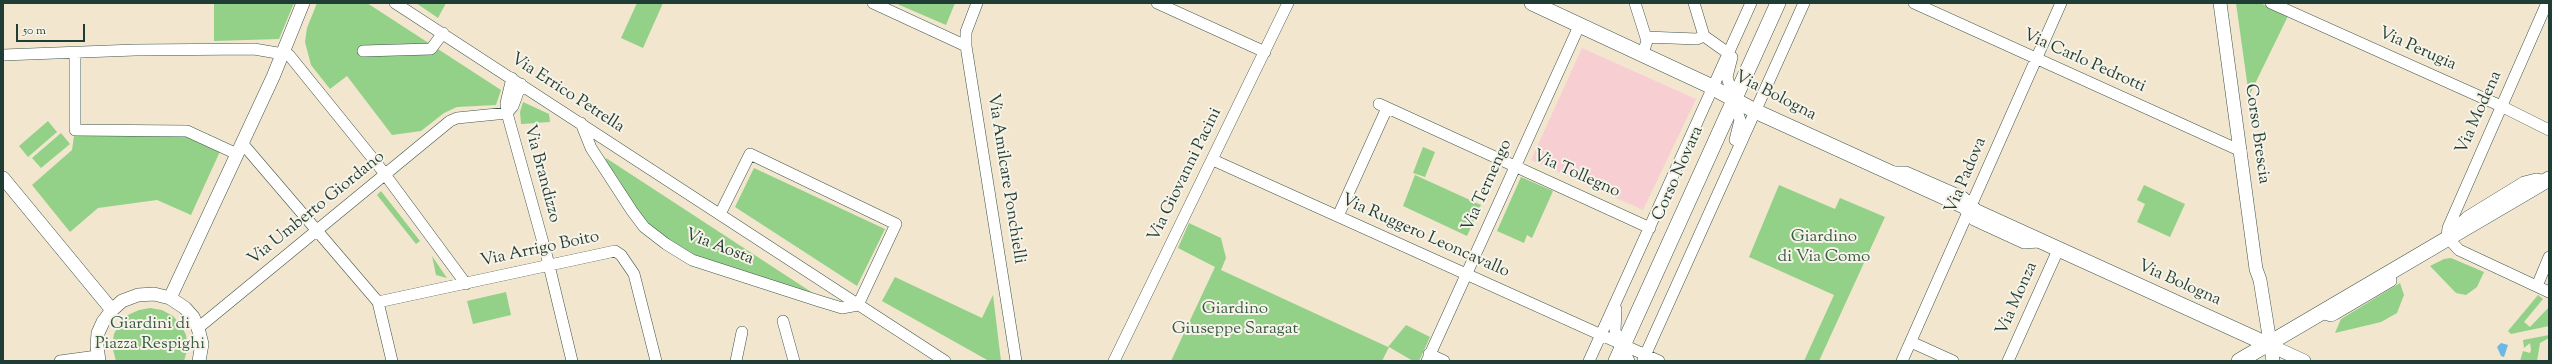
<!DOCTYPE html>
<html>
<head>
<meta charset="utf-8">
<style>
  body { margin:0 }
  #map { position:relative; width:2552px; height:364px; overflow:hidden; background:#f3e6ce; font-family:"Sorts Mill Goudy",serif }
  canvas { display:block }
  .frame { position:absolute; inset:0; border:4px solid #1f3d34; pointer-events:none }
  .scale { position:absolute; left:16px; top:24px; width:69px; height:18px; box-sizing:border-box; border:2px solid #1f3d34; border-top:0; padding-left:5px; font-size:12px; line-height:14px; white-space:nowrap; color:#1f3d34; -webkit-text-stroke:3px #f7f3e8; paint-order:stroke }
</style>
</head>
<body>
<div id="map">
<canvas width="2552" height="364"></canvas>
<div class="frame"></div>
<div class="scale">50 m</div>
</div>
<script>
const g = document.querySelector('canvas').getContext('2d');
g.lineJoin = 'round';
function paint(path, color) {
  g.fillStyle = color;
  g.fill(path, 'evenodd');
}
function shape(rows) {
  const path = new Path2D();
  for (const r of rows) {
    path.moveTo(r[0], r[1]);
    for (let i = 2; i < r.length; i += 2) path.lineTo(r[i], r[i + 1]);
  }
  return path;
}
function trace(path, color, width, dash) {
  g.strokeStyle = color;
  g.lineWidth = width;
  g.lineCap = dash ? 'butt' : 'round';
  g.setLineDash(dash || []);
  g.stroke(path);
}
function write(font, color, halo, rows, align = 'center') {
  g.font = font + ' "Sorts Mill Goudy",serif';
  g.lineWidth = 4;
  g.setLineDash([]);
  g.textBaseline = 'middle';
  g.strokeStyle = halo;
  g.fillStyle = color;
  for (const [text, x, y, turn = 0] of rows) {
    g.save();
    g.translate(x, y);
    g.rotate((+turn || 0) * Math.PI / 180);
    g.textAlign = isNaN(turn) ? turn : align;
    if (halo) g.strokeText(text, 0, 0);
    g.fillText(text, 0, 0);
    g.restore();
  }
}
paint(shape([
  [1582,48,1696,99,1643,210,1531,160]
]), '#f7cfd3');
paint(shape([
  [214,3,294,3,279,39,214,41],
  [317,3,367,3,501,90,496,105,457,107,444,113,421,131,392,135,347,76,330,89,311,65,305,42,307,28],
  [416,3,446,3,438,18],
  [637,3,663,3,643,48,621,38],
  [895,3,955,3,946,25],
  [2236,3,2260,3,2288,16,2249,96],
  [523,102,549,114,550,122,521,124,520,112],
  [48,121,57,132,28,157,19,146],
  [75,129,187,131,222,147,191,215,157,200,98,208,70,232,32,185,72,150],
  [61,133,70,144,41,168,32,158],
  [1423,147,1435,152,1425,177,1413,173],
  [606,158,822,299,681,250,647,224,637,212,619,180,605,160],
  [754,168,885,229,857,286,735,207],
  [1415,175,1481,205,1467,236,1403,206],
  [1521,177,1553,191,1532,238,1527,235,1524,243,1497,231],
  [1779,185,1835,209,1840,198,1885,217,1819,361,1804,361,1834,295,1749,257],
  [2144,185,2185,204,2170,237,2137,222,2145,204,2137,200],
  [381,191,420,241,416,244,377,195],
  [1189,223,1221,238,1226,258,1221,270,1388,347,1406,325,1430,337,1419,361,1413,361,1389,347,1382,361,1171,361,1215,267,1178,248],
  [432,256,447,278,436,275],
  [2451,258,2484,272,2477,287,2466,295,2456,293,2430,266,2444,259],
  [895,277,982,318,993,295,1001,361,989,361,882,301],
  [2400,283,2404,295,2397,313,2381,322,2335,333,2341,319],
  [506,292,511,315,473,324,467,301],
  [2538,295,2543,299,2524,322,2530,327,2549,307,2549,326,2511,334,2508,331],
  [150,308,162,310,173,316,181,325,186,335,188,347,184,361,116,361,112,346,114,334,119,324,128,315,139,310],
  [2549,335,2549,338,2540,343,2537,361,2520,361,2523,351,2530,353,2531,350,2530,343,2524,348,2523,340]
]), '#92d187');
paint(shape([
  [2501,343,2508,345,2504,357,2501,356,2497,347]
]), '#6ab8e4');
const minor = shape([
  [395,3,945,361],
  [873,3,966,46],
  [977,3,966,32,966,46,1016,361],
  [1157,3,1265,52],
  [1635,3,1647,41,1643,53],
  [1694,3,1704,36],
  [1914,3,2241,151],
  [2271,3,2501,106,2549,130],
  [2547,3,2448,228,2447,237,2459,250,2549,292],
  [1704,36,1728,53],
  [1646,37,1697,39,1704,36],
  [363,51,431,49,443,33],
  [75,52,75,130,187,131,237,154],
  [3,55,135,50,254,49,289,55,378,165,466,284],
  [1732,57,1727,77,1740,120,1735,140],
  [512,78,506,103,507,113,547,257,572,361],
  [1379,104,1650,228],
  [581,123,591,148,632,211,644,227,666,244,692,260,819,301,842,308,858,305,896,224,750,154,720,214],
  [242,143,378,302,392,361],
  [1213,160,1659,361],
  [1893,172,1906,172,1963,197,1975,208],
  [1965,210,1974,220,2024,243,2039,242],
  [1338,216,1387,108],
  [2458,232,2461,223,2467,217,2524,182,2536,179,2546,181],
  [2537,286,2549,257],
  [378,302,615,251,621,255,634,274,656,361],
  [1616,309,1615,331,1629,361],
  [2321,313,2331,316,2335,314,2391,281,2390,272],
  [783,321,794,361],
  [198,328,450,121,457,118,507,113,513,106,521,84],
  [1911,342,1953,361],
  [1429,354,1444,361],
  [1643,360,1804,3],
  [60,361,97,356],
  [736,361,742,332],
  [1114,361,1288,3],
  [1427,361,1580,24],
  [1589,361,1751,3],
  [1902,361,2061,3],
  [2008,361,2058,250]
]);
const tertiary = shape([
  [2220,3,2256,269,2260,280,2273,361],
  [3,178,112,310],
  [170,298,273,77,303,3],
  [2267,344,2304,361],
  [99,361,97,346,98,333,103,322,112,310,122,301,138,295,154,294,170,298,185,308,193,317,198,328,202,344,199,361]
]);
const secondary = shape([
  [1532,3,1706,84,1755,111,2267,344],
  [1616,361,1778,3],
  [2239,361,2549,179]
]);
trace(minor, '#3f564b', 12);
trace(tertiary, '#3f564b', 14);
trace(secondary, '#3f564b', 16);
trace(minor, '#fff', 11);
trace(tertiary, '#fff', 13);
trace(secondary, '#fff', 15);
write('17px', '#1f3d34', '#f7f3e8', [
  ["Via Perugia",2417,50,24],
  ["Via Carlo Pedrotti",2084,62,24],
  ["Via Errico Petrella",567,94,33],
  ["Via Bologna",1775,97,27],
  ["Via Modena",2480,113,-66],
  ["Corso Brescia",2256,134,82],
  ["Via Brandizzo",541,174,75],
  ["Corso Novara",1679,174,-66],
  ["Via Giovanni Pacini",1186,175,-64],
  ["Via Tollegno",1576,175,24],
  ["Via Padova",1967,176,-67],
  ["Via Amilcare Ponchielli",1005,179,81],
  ["Via Ternengo",1488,186,-66],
  ["Via Umberto Giordano",317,209,-39],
  ["Via Ruggero Leoncavallo",1425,237,24],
  ["Via Aosta",719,248,21],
  ["Via Arrigo Boito",540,250,-12],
  ["Via Bologna",2179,284,24],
  ["Via Monza",2018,299,-66]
]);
write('17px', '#365b45', '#f7f3e8', [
  ["Giardino",1824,238],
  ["di Via Como",1824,258],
  ["Giardino",1235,310],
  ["Giuseppe Saragat",1235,330],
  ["Giardini di",150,325],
  ["Piazza Respighi",150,345]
]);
</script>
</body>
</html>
